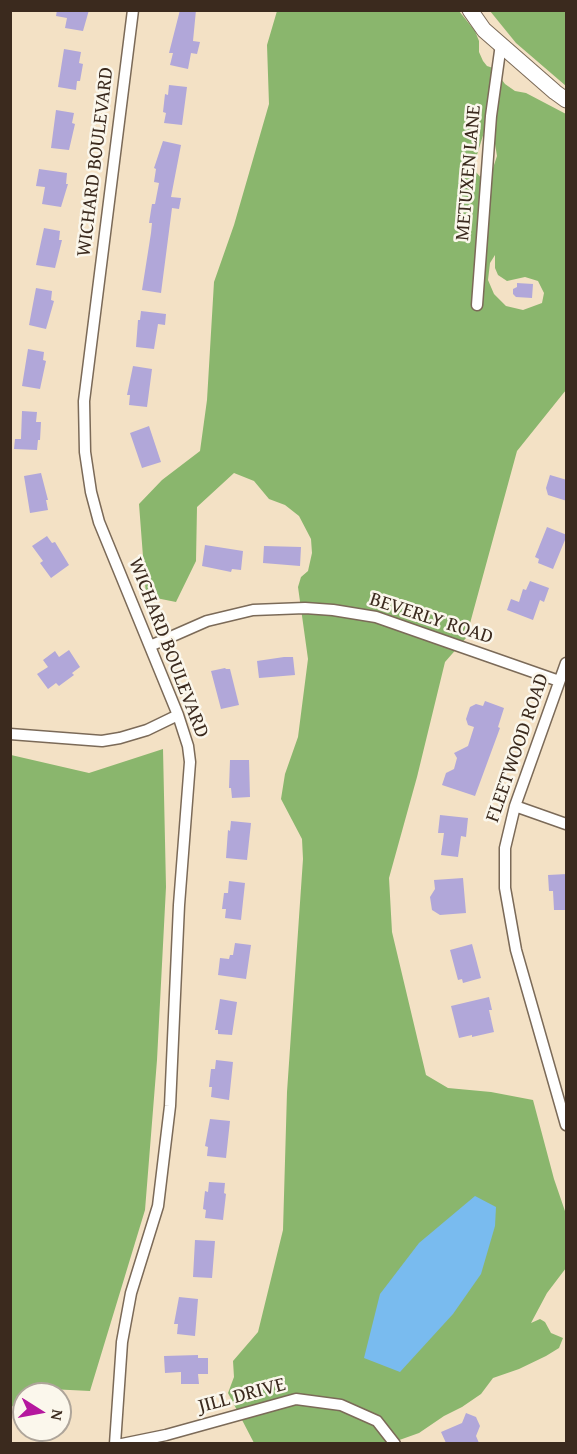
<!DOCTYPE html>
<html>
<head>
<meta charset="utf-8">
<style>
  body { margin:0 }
  #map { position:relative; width:577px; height:1454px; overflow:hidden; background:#f3e1c5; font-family:"Gentium Book Plus",serif }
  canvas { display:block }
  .frame { position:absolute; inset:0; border:12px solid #3b2a1e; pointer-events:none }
  .north { position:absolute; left:12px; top:1382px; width:60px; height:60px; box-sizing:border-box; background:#fbf7ec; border:2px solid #aea59a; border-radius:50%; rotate:101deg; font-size:16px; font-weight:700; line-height:24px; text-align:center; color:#3b2a1e }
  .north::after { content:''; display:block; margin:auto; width:21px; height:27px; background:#b5179e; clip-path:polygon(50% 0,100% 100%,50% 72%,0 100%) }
</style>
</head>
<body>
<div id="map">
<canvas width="577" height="1454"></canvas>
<div class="frame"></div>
<div class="north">N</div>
</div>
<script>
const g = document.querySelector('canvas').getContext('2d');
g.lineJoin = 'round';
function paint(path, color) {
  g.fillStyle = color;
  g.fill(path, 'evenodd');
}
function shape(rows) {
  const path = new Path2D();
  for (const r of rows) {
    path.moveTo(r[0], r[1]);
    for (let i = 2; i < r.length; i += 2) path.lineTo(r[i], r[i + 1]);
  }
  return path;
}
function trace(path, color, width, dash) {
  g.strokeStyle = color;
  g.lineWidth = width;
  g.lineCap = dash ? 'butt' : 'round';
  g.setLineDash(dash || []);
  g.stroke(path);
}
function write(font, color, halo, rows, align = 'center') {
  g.font = font + ' "Gentium Book Plus",serif';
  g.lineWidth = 5;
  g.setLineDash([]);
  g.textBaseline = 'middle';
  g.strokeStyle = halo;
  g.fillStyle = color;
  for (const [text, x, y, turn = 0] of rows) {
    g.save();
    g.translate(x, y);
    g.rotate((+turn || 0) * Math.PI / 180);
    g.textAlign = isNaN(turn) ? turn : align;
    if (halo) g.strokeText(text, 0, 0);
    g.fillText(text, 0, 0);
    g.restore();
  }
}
paint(shape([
  [277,11,459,11,475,31,479,41,479,52,483,61,487,66,493,68,505,84,515,91,526,93,566,114,566,390,517,451,466,638,445,662,417,777,389,878,392,932,426,1075,448,1088,491,1092,533,1100,554,1179,566,1214,566,1268,547,1293,531,1323,540,1319,545,1322,551,1333,563,1338,559,1348,546,1356,519,1369,493,1378,481,1394,462,1407,444,1416,419,1433,391,1443,254,1443,228,1393,234,1377,233,1361,258,1332,283,1230,287,1092,303,859,302,839,281,799,285,774,298,737,308,659,298,587,301,577,308,571,312,553,311,539,299,516,285,505,269,499,254,481,234,473,197,507,196,561,176,602,146,596,139,504,162,480,200,451,207,400,214,282,234,225,269,104,267,45],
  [485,129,494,138,497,156,493,168,483,180,475,171,476,158],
  [495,255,495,268,498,275,507,281,525,277,538,281,544,293,542,303,523,310,506,306,494,294,488,280,490,263],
  [490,11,566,11,566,86,516,43],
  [163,749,166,887,157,1060,145,1210,90,1391,50,1389,39,1394,24,1394,24,1401,11,1407,11,755,89,773]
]), '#8ab66d');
paint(shape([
  [475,1196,496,1207,495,1226,481,1274,453,1314,400,1372,364,1358,380,1294,419,1243]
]), '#79bbef');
paint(shape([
  [57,10,89,10,83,31,65,28,67,18,56,16],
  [180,10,196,10,193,41,200,42,197,54,191,53,188,69,170,65,173,53,169,53],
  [64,49,81,52,79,63,83,64,80,81,77,81,76,90,58,87],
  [169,85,187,87,182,125,164,123,166,113,163,112,165,94,168,95],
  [56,110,74,113,72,123,75,124,69,150,51,148],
  [163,141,181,145,171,197,181,198,179,209,172,208,161,293,142,290,151,233,152,223,149,223,152,204,155,204,159,183,154,182,156,169,154,168],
  [39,169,67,173,66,184,68,184,61,207,42,204,45,187,36,186],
  [44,228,60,231,59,240,62,240,55,268,36,265],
  [517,283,533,284,532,298,516,297,513,294,513,289,517,287],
  [36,288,52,291,51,300,54,301,46,329,29,325],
  [141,311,166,314,165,325,158,324,154,349,136,347,138,320,140,320],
  [28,349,44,352,43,360,46,361,40,389,22,386],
  [133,366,152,369,147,407,129,405,130,395,127,395],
  [22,411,37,412,36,422,41,422,40,440,38,440,37,450,14,449,15,439,21,439],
  [149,426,161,462,142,468,130,433],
  [41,473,48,500,46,500,48,510,30,513,24,476],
  [550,475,567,480,567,501,548,495,546,488],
  [547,527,567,535,553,569,538,563,539,559,535,557],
  [47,536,52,543,55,542,69,565,51,578,40,563,43,561,32,546],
  [205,545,243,551,241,570,232,569,231,572,202,566],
  [264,546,301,547,300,566,263,563],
  [530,581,549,588,544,602,540,600,533,620,507,610,511,599,519,602,523,589,526,590],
  [69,650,80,667,72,673,74,675,59,686,56,683,48,689,37,674,48,667,43,660,55,651,59,657],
  [284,657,293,657,295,675,259,678,257,661],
  [225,668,226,669,230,669,239,705,221,709,211,671],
  [485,701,504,708,498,727,500,728,475,796,442,785,446,773,454,769,457,758,454,753,468,746,474,727,468,725,466,719,470,707,476,704,483,706],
  [230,760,249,760,250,797,232,798,231,788,229,788],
  [440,815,468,818,466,837,461,836,458,857,441,855,444,833,438,833],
  [231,821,251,823,247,860,226,858,228,830,230,831],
  [567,874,567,910,554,910,553,891,549,891,548,875],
  [463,878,466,913,440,915,432,910,430,897,435,889,434,880],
  [229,881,245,883,241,920,225,918,226,909,222,909,224,893,228,893],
  [235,943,251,945,246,979,218,975,220,958,229,959,230,955,233,955],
  [472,944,481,978,463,983,462,979,458,980,450,950],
  [489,997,492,1010,489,1010,494,1032,472,1037,472,1035,459,1038,451,1006],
  [220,999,237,1002,232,1035,218,1034,218,1030,215,1030],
  [216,1060,233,1062,229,1100,211,1097,212,1087,209,1087,211,1069,215,1069],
  [210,1119,230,1121,226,1158,207,1156,208,1147,205,1146],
  [209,1182,225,1183,224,1193,226,1194,223,1220,205,1218,206,1210,203,1209,205,1191,208,1192],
  [195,1240,215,1241,212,1278,193,1277],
  [179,1297,198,1299,195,1336,177,1334,178,1324,174,1324],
  [198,1355,198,1358,208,1358,208,1374,198,1374,199,1384,181,1384,181,1372,165,1373,164,1356],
  [466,1413,476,1417,480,1426,476,1436,479,1443,446,1443,441,1432,462,1423]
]), '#b1a7d9');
const street = shape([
  [477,305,491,116,501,44],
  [150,646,207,621,253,610,305,608,333,610,376,617,559,681],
  [566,663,515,806,505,848,505,888,516,950,566,1125],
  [10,734,102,741,120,738,147,730,178,715],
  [515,806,566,824],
  [115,1444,122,1342,131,1293,158,1206,170,1106,179,905,190,762,188,746,178,715,99,522,91,492,85,452,84,401,133,10],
  [122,1444,166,1435,296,1399,341,1405,377,1421,395,1444]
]);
const secondary = shape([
  [470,10,484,30,555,92,566,100]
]);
trace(street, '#7b6a58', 13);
trace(secondary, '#7b6a58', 17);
trace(street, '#fff', 10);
trace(secondary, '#fff', 15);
write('20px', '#3b2a1e', '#fbf7ec', [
  ["WICHARD BOULEVARD",96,162,-83],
  ["METUXEN LANE",469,173,-85],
  ["BEVERLY ROAD",431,619,18],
  ["WICHARD BOULEVARD",168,648,69],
  ["FLEETWOOD ROAD",518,748,-71],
  ["JILL DRIVE",242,1396,-15]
]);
</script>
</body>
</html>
